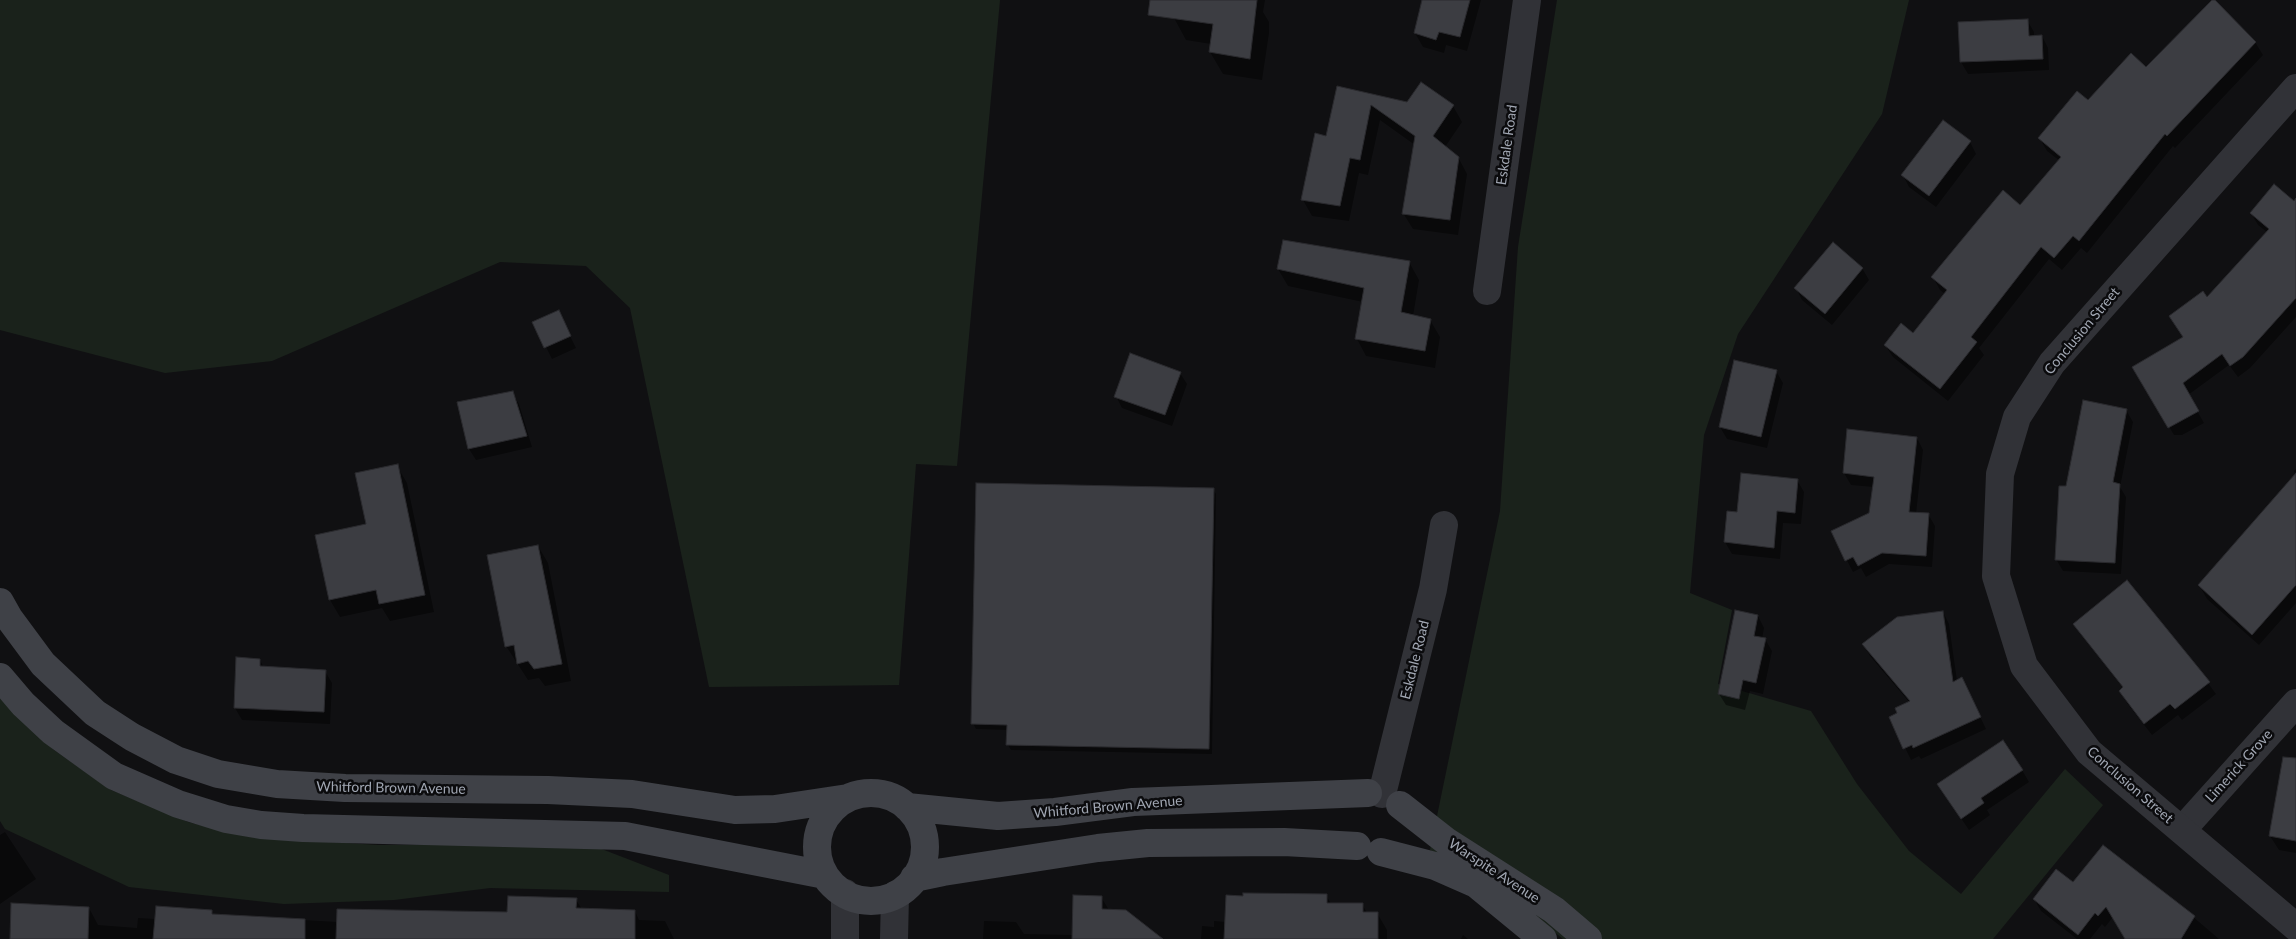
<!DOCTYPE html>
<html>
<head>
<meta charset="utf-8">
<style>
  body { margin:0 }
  canvas { display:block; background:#101012 }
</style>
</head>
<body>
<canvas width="2296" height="939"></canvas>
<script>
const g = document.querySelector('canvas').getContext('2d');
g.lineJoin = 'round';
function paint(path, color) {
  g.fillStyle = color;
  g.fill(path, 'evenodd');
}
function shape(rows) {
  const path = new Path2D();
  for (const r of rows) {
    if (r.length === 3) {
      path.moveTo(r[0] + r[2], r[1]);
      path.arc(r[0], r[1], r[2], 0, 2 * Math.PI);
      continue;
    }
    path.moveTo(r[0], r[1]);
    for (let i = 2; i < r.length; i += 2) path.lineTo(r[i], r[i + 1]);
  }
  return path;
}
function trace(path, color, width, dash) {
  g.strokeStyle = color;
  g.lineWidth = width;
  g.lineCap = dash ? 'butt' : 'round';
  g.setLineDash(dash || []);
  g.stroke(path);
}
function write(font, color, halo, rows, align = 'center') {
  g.font = font + ' Lato,sans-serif';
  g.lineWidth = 5;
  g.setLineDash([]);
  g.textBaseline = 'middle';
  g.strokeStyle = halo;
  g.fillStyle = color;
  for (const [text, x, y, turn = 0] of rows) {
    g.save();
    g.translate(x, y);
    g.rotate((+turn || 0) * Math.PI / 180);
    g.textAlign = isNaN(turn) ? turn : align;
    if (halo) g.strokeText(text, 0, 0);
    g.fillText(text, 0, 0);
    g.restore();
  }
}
paint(shape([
  [0,0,1000,0,957,466,916,464,899,685,709,687,630,308,586,266,500,262,272,361,165,373,0,330],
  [1557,0,1909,0,1882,114,1738,334,1704,435,1690,593,1732,610,1718,684,1811,711,1857,784,1909,851,1961,894,2065,769,2103,805,1993,939,1563,939,1522,906,1430,850,1500,511,1518,247],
  [0,695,54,750,111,790,188,822,250,837,378,845,542,845,599,848,669,875,669,892,490,888,394,900,284,904,129,887,5,829,0,821]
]), '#1a221b');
paint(shape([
  [1176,0,1265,0,1263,12,1269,22,1269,33,1262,80,1223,74,1210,52,1211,44,1186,40,1174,18],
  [1424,0,1481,0,1467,51,1446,45,1444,53,1423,47,1415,33],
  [2027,20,2034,32,2034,37,2042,36,2048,48,2049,70,1968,74,1961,62,1960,23],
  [2255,42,2263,55,2175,148,2173,146,2087,253,2081,248,2062,270,2049,259,1979,348,1984,355,1948,401,1893,357,1885,345,1914,334,1945,294,1940,290,1933,277,2020,206,2060,161,2047,151,2040,139,2088,102,2146,69],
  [1338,88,1407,103,1453,106,1462,122,1445,147,1458,157,1467,174,1458,235,1413,229,1403,213,1415,145,1380,120,1368,175,1359,173,1349,221,1312,216,1303,200,1327,138],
  [1970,142,1976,154,1936,207,1909,187,1903,175],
  [2296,204,2296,317,2250,368,2238,377,2229,365,2188,395,2204,423,2182,435,2174,435,2134,367,2184,338,2170,317,2207,299,2267,232,2258,225,2251,213],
  [1409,262,1419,280,1413,316,1430,320,1440,337,1435,368,1366,356,1357,339,1363,302,1288,286,1278,269],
  [1862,268,1869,280,1832,325,1802,300,1796,288],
  [558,312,576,348,552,359,534,323],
  [1776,371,1783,383,1767,448,1727,439,1720,427],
  [1180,373,1187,384,1172,426,1122,408,1116,396],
  [512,393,519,404,532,447,476,460,469,449,458,403],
  [2126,410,2133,422,2120,487,2126,497,2121,574,2063,571,2056,559],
  [1917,438,1923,450,1916,514,1928,514,1935,526,1932,567,1889,564,1866,577,1861,568,1853,572,1832,532,1870,514,1874,487,1851,485,1844,473],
  [397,466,407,483,434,612,390,621,382,608,340,617,330,600],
  [2296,469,2296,603,2259,645,2207,599,2199,585,2296,475,2294,471],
  [1797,480,1804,492,1801,524,1783,523,1780,559,1732,554,1725,542,1738,513],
  [1213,489,1216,494,1212,754,1011,750,1008,745,1008,730,976,729,973,723],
  [538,546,548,563,571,681,545,686,539,678,528,680,506,646],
  [1943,612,1949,624,1957,681,1962,679,1986,729,1921,759,1919,756,1911,760,1890,717,1899,713,1910,703,1870,656,1863,644],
  [1758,616,1764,628,1762,639,1765,639,1772,651,1763,694,1750,691,1745,710,1726,705,1719,694],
  [2075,624,2180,645,2216,694,2182,720,2178,715,2152,735,2127,703,2120,691,2124,689,2082,636],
  [260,660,264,668,325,671,332,683,330,724,242,720,235,708],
  [2022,770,2029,782,1987,810,1990,815,1969,830,1946,796],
  [2296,783,2296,853,2279,850,2270,836],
  [5,832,36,879,0,904,0,835],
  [2073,884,2165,893,2219,939,2126,939,2113,917,2105,927,2102,924,2090,939,2077,939,2041,911,2034,899],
  [1326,895,1331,904,1362,904,1367,913,1377,913,1387,930,1387,939,1201,939,1202,926,1214,927,1214,921,1226,922],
  [1101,897,1109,910,1153,939,983,939,984,921,1016,922,1024,934,1073,935],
  [576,900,582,909,635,911,639,920,665,921,674,939,11,939,89,908,98,925,137,928,138,918,156,919,211,911,214,915,338,922,508,914],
  [1463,935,1468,939,1461,939]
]), '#0007');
const building = shape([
  [1150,0,1257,0,1250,59,1209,52,1213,24,1148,15,1150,0],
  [1422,0,1470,0,1460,37,1439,32,1436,40,1414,33,1422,0],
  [2212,0,2215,0,2256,42,2167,136,2165,134,2079,241,2073,236,2054,258,2041,247,1971,337,1977,342,1940,389,1884,345,1901,323,1913,333,1947,290,1931,277,2003,190,2020,205,2061,157,2038,138,2077,91,2088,100,2131,53,2146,67,2212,0],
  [2028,19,2029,36,2042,35,2043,59,1960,62,1958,22,2028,19],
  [1421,82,1454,105,1433,136,1459,157,1450,220,1402,214,1415,136,1371,105,1360,160,1350,158,1340,206,1301,200,1315,133,1326,136,1337,86,1407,102,1421,82],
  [1943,120,1971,141,1929,196,1901,175,1943,120],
  [2274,184,2294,201,2296,198,2296,298,2243,357,2230,366,2222,354,2183,383,2199,411,2168,428,2132,367,2183,337,2169,316,2203,291,2207,297,2269,229,2250,213,2274,184],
  [1283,240,1410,261,1401,312,1431,319,1425,351,1355,339,1364,288,1277,269,1283,240],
  [1833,242,1863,268,1825,314,1794,288,1833,242],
  [559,310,571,336,544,348,532,322,559,310],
  [1130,353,1181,372,1165,415,1114,397,1130,353],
  [1734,360,1777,370,1761,437,1719,427,1734,360],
  [513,391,527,436,468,449,457,402,513,391],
  [2083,400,2127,409,2113,482,2120,484,2115,563,2055,560,2059,486,2066,486,2083,400],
  [1847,429,1917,437,1909,512,1929,513,1926,556,1882,553,1858,566,1853,557,1845,561,1831,531,1869,513,1874,477,1843,473,1847,429],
  [398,464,425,595,379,604,376,590,329,600,315,535,366,524,355,473,398,464],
  [1741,473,1798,479,1795,513,1777,511,1774,548,1724,542,1727,511,1737,512,1741,473],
  [2296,473,2296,585,2252,635,2198,585,2296,473],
  [976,483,1214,488,1209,749,1006,745,1007,725,971,724,976,483],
  [538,545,562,664,534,669,528,661,517,664,514,645,505,647,487,555,538,545],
  [2127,580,2210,682,2175,709,2170,704,2144,724,2119,691,2123,687,2073,624,2127,580],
  [1735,610,1758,615,1754,636,1766,638,1756,683,1743,680,1739,699,1718,694,1735,610],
  [1943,611,1953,682,1962,677,1981,717,1913,748,1912,745,1903,749,1889,717,1897,713,1895,708,1910,701,1862,644,1897,617,1943,611],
  [236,657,260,659,260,666,326,670,324,712,234,708,236,657],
  [2003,740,2023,770,1981,798,1984,803,1961,819,1937,784,2003,740],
  [2283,757,2296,758,2296,841,2269,836,2283,757],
  [2103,845,2195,916,2181,939,2125,939,2106,907,2098,916,2095,913,2078,935,2033,899,2056,869,2073,882,2103,845],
  [1243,893,1327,894,1327,903,1363,903,1363,912,1378,912,1378,939,1224,939,1226,895,1243,896,1243,893],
  [1073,895,1102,896,1102,909,1126,910,1163,939,1072,939,1073,895],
  [508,896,577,898,576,908,635,910,635,939,336,939,337,909,507,912,508,896],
  [11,903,89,907,88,939,10,939,11,903],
  [156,906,212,910,212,914,305,919,305,939,153,939,156,906]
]);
paint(building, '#3c3d42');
trace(building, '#2a2a2e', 1);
trace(shape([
  [1487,291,1527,0],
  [1382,794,1433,589,1444,525],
  [2182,830,2296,703]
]), '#313237', 28);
trace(shape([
  [2296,88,2052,363,2017,417,2000,474,1996,576,2024,666,2089,752,2296,927],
  [845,939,845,893],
  [894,939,895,895]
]), '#313237', 28);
trace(shape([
  [0,602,9,618,43,664,95,713,132,737,176,760,218,774,277,784,345,788,548,790,632,794,735,810,775,809,848,798],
  [0,677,23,704,53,732,114,776,178,804,226,819,261,825,303,828,625,836,825,875],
  [871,847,54],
  [1400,805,1446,841,1554,910,1588,939],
  [907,807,998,816,1055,812,1133,802,1368,793],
  [1381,852,1435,866,1476,884,1543,939],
  [914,878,943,872,1098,848,1148,843,1284,842,1357,846]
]), '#3f4147', 28);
write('14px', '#a1a7b3', '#0b0b0d', [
  ["Eskdale Road",1507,145,-82],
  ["Conclusion Street",2082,331,-50],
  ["Eskdale Road",1415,660,-76],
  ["Limerick Grove",2239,766,-48],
  ["Conclusion Street",2130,785,41],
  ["Whitford Brown Avenue",391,788,1],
  ["Whitford Brown Avenue",1108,807,-5],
  ["Warspite Avenue",1494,871,33]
]);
</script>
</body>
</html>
